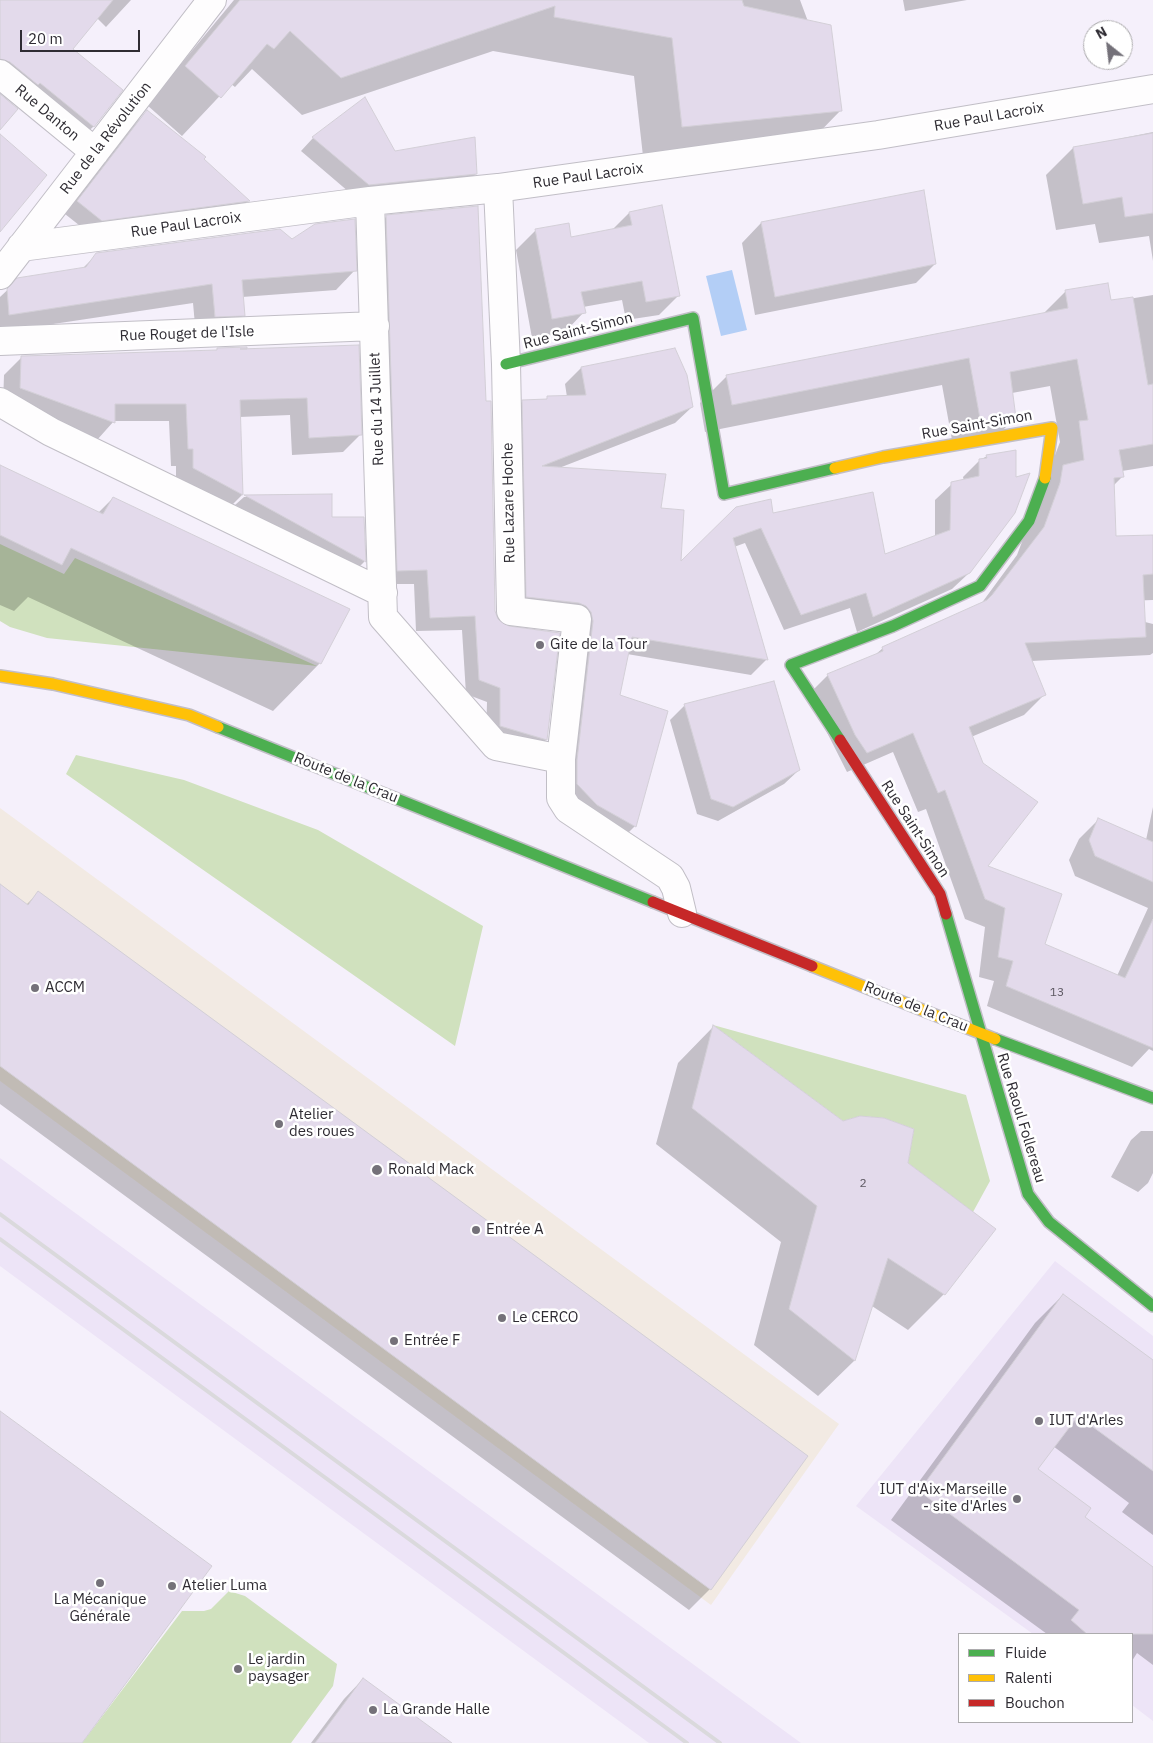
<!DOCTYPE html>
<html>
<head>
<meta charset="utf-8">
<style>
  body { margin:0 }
  #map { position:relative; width:1153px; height:1743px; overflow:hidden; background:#f5f0fb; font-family:"IBM Plex Sans",sans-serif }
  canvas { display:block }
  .legend { position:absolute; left:958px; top:1633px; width:175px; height:90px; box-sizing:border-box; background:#fff; border:1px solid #acabad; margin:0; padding:6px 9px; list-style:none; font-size:15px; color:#2f2c33 }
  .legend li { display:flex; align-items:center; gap:10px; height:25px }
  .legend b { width:25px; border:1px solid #acabad }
  .north { position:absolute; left:1083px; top:20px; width:50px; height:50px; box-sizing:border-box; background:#fff; border:1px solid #acabad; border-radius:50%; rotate:331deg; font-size:14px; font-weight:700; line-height:20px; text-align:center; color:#2f2c33 }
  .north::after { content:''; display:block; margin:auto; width:18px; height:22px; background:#747179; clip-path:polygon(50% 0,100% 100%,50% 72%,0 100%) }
  .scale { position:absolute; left:20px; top:30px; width:120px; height:22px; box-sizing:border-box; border:2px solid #2f2c33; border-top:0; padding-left:6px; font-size:15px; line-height:18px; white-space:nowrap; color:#2f2c33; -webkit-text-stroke:4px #fff; paint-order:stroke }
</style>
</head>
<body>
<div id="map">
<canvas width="1153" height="1743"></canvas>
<ul class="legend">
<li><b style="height:6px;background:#4caf50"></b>Fluide</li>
<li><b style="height:6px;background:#ffc107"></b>Ralenti</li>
<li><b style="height:6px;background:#c62828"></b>Bouchon</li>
</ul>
<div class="north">N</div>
<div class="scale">20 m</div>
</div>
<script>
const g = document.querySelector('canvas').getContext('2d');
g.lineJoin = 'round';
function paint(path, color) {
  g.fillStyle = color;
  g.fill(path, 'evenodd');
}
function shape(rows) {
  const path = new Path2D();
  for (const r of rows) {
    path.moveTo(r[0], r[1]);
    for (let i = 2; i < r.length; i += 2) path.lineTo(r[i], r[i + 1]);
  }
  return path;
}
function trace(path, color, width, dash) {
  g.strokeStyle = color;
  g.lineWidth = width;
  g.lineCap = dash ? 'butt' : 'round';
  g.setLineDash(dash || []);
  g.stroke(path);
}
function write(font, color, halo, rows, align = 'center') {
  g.font = font + ' "IBM Plex Sans",sans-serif';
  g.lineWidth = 5;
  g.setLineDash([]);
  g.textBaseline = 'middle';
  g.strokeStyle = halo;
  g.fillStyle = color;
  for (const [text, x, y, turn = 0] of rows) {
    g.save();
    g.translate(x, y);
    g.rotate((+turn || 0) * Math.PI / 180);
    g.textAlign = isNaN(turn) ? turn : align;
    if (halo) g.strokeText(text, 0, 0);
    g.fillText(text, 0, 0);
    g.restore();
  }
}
paint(shape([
  [0,808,839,1424,711,1605,0,1081]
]), '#f2eae3');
paint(shape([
  [0,1158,801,1743,649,1743,0,1266],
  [1055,1261,1153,1336,1153,1721,1132,1705,1132,1634,1033,1634,856,1506]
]), '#ede4f7');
paint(shape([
  [0,544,64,574,75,558,317,666,47,638,10,627,0,621],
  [76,755,184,780,318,830,483,926,455,1046,66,774],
  [713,1025,966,1095,990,1181,973,1212,908,1163,914,1129,884,1118,860,1116,843,1121],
  [229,1591,245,1596,337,1664,333,1686,291,1743,82,1743,182,1611,204,1611,211,1609]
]), '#d0e1be');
paint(shape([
  [732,270,747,330,721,336,706,276]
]), '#b3cef6');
paint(shape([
  [0,0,131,0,106,27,97,18,71,50,94,126,77,142,0,83],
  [234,0,800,0,841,110,803,149,644,165,634,76,493,51,302,115,252,69,235,87,231,84,182,136,147,105],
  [903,0,967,0,905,11],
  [147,111,248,201,236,213,89,233,65,214,135,124],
  [1153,132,1153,261,1149,236,1099,243,1095,224,1056,230,1046,175,1073,148],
  [313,138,395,152,476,174,463,187,356,198,301,151],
  [923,192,935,264,916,283,755,315,742,243,761,223],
  [629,213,679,295,659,315,626,320,622,300,583,307,584,312,565,332,532,338,516,250,535,231,568,224,570,238,612,230],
  [387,216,496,620,508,628,558,634,546,740,532,754,486,740,487,702,466,694,462,630,416,631,414,584,384,584,373,230],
  [292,241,355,270,336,290,242,297,243,315,224,335,196,336,193,303,0,332,0,297,18,280,82,269,97,254],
  [1066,291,1110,302,1153,295,1153,466,1122,471,1123,476,1113,486,1115,537,1153,536,1153,600,1070,603,1153,624,1153,653,1150,655,1031,661,1044,695,1024,715,971,737,986,867,1043,944,1117,976,1148,908,1075,876,1069,860,1079,839,1098,820,1146,840,1153,807,1153,1051,1149,1049,1132,1067,987,1006,994,981,979,977,985,927,965,919,926,809,918,812,893,752,847,772,808,695,828,675,875,655,883,648,981,604,1017,555,1060,442,1050,386,1012,393,1015,418,988,445,954,451,942,385,705,432,700,403,727,376,1043,314],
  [246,348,360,435,343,452,292,455,290,415,239,417,242,495,225,512,176,485,176,466,171,466,169,421,114,421,97,440,3,405,4,375,22,357,216,351,218,349],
  [581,368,692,407,675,423,559,468,660,509,680,564,772,514,884,555,935,537,935,500,952,484,964,481,963,477,980,460,987,456,1015,451,969,573,952,589,857,632,850,608,784,630,745,543,734,547,767,659,751,675,627,654,618,696,635,826,619,842,581,821,561,777,576,630,511,613,507,417,523,401,567,397,565,384],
  [0,466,98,513,113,498,320,663,273,711,28,597,14,611,0,605],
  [331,495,331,519,363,518,364,562,355,571,235,505,244,497],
  [685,705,799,770,784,784,718,821,697,814,670,720],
  [0,886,26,905,38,893,710,1589,689,1610,0,1104],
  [713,1027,843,1122,906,1163,944,1294,908,1330,872,1306,854,1361,818,1396,754,1345,781,1242,656,1144,678,1063],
  [1141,1131,1153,1131,1153,1173,1148,1183,1138,1192,1111,1177,1131,1140],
  [1063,1295,1153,1361,1153,1535,1122,1512,1129,1503,1053,1446,1037,1469,1083,1517,1153,1569,1153,1665,1137,1653,1132,1661,1132,1634,1047,1634,891,1520,1035,1323],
  [363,1679,450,1743,311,1743,344,1699]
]), '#0003');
const building = shape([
  [0,0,113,0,73,49,123,90,94,127,40,83,38,85,10,62,0,59,0,0],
  [240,0,742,0,744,6,831,25,842,111,682,127,672,38,554,17,555,6,341,78,290,31,274,49,267,44,221,98,185,66,240,0],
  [0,94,18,109,0,130,0,94],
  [365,97,395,151,475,137,477,174,369,185,312,137,365,97],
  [147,110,206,157,204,159,250,201,102,221,77,201,147,110],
  [1153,133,1153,213,1125,217,1122,197,1083,204,1073,147,1153,133],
  [0,134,47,175,0,232,0,134],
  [924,190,936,264,775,297,761,222,924,190],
  [662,205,680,296,646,302,642,281,581,292,586,313,552,319,535,229,569,223,571,237,632,225,629,212,662,205],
  [478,206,486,401,491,401,495,611,498,619,509,626,560,633,547,740,500,726,500,688,479,680,475,616,430,618,427,570,397,571,386,215,478,206],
  [355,219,357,271,242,280,245,316,215,317,212,284,9,315,7,289,17,278,86,267,96,253,280,229,292,239,315,224,355,219],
  [1108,283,1111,300,1133,297,1148,385,1153,384,1153,444,1119,450,1124,477,1114,478,1116,536,1153,535,1153,574,1143,575,1146,637,1025,643,1046,695,969,727,983,763,1038,802,988,866,1062,894,1045,944,1125,978,1153,919,1153,1048,1006,986,1013,961,998,957,1005,908,985,899,945,790,938,793,913,733,867,753,855,735,827,674,883,651,882,647,987,600,992,595,1044,527,1060,483,1063,465,1084,460,1079,421,1088,420,1077,359,1010,372,1016,418,981,424,969,358,732,405,726,375,1068,308,1065,290,1108,283],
  [359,345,362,435,309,438,307,398,240,400,243,495,193,468,193,449,188,449,186,404,115,404,115,423,20,388,21,356,217,350,217,348,247,347,247,349,240,349,359,345],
  [675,348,687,375,693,407,542,466,666,474,661,508,684,510,681,561,736,507,771,499,773,513,873,492,885,554,950,530,951,482,979,476,979,459,987,458,986,455,1016,450,1016,477,1030,473,1015,513,970,573,873,617,866,593,801,615,761,528,733,538,768,660,632,637,620,695,668,711,636,827,597,805,577,784,577,760,593,621,591,612,586,606,579,603,526,597,522,400,547,399,547,396,586,395,581,367,675,348],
  [0,465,103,514,113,497,350,609,321,664,71,548,62,565,0,535,0,465],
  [332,494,332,517,364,517,366,562,244,495,332,494],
  [774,681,800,770,733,807,711,799,684,704,774,681],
  [1098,818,1153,842,1153,882,1095,856,1089,840,1098,818],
  [0,884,28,905,38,891,808,1456,711,1590,0,1066,0,884],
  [713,1025,843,1121,860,1116,884,1118,914,1129,908,1163,996,1229,945,1295,888,1258,855,1361,789,1309,817,1206,692,1108,713,1025],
  [1063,1294,1153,1360,1153,1471,1078,1416,1038,1469,1091,1508,1085,1517,1153,1567,1153,1634,1087,1634,1071,1620,1079,1610,919,1491,1063,1294],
  [0,1411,212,1566,82,1743,0,1743,0,1411],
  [363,1678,452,1743,315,1743,363,1678]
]);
paint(building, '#e3daeb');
trace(building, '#d3cfd7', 1);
const street = shape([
  [0,74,95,152],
  [498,188,506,364,511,611,577,619,561,759,561,798,568,809,670,877,676,888,682,913],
  [370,201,383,617,496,746,561,759],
  [21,247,370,201,498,188,878,135,1153,89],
  [0,275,212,0],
  [0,341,375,326],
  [0,402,51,432,383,593]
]);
const fast = shape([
  [506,364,693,318,724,494,835,468],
  [218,727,653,902],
  [840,740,791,665,893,626,980,586,1029,521,1045,478],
  [946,914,1028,1194,1049,1222,1153,1306],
  [995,1039,1153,1098]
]);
const slow = shape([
  [835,468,883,457,1052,428,1045,478],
  [0,676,53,684,189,715,218,727],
  [812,966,995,1039]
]);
const jam = shape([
  [840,740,940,894,946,914],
  [653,902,812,966]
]);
trace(street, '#c1bec6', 30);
trace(fast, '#c1bec6', 14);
trace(slow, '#c1bec6', 14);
trace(jam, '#c1bec6', 14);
trace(street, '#fefdfe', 28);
trace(fast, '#4caf50', 11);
trace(slow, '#ffc107', 11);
trace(jam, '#c62828', 11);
trace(shape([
  [0,1214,720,1743],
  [0,1239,687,1743]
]), '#dad9dc', 4);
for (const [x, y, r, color] of [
  [540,645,5,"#747179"],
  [35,988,5,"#747179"],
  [279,1124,5,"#747179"],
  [377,1170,6,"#747179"],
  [476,1230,5,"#747179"],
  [502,1318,5,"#747179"],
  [394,1341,5,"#747179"],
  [1039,1421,5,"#747179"],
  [1017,1499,5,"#747179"],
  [100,1583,5,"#747179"],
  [172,1586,5,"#747179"],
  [238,1669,5,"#747179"],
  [373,1710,5,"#747179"]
]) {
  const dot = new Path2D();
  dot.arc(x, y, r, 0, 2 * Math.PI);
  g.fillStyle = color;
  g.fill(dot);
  trace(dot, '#fff', 2);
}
write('12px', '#5d5862', null, [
  ["13",1057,993],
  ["2",863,1184]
]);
write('15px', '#2f2c33', '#fff', [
  ["Rue Danton",47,113,40],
  ["Rue Paul Lacroix",989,117,-10],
  ["Rue de la Révolution",106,138,-52],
  ["Rue Paul Lacroix",588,176,-8],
  ["Rue Paul Lacroix",186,225,-8],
  ["Rue Saint-Simon",578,331,-14],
  ["Rue Rouget de l'Isle",187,334,-2],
  ["Rue du 14 Juillet",377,409,-92],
  ["Rue Saint-Simon",977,425,-10],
  ["Rue Lazare Hoche",509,503,-91],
  ["Route de la Crau",346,778,22],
  ["Rue Saint-Simon",915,829,57],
  ["Route de la Crau",916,1007,22],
  ["Rue Raoul Follereau",1021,1118,73]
]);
write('15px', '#2f2c33', '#fff', [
  ["Gite de la Tour",550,645],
  ["ACCM",45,988],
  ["Atelier",289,1115],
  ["des roues",289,1132],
  ["Ronald Mack",388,1170],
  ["Entrée A",486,1230],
  ["Le CERCO",512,1318],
  ["Entrée F",404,1341],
  ["IUT d'Arles",1049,1421],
  ["IUT d'Aix-Marseille",1007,1490,"right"],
  ["- site d'Arles",1007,1507,"right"],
  ["Atelier Luma",182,1586],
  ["La Mécanique",100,1600,"center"],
  ["Générale",100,1617,"center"],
  ["Le jardin",248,1660],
  ["paysager",248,1677],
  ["La Grande Halle",383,1710]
], 'left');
</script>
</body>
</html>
